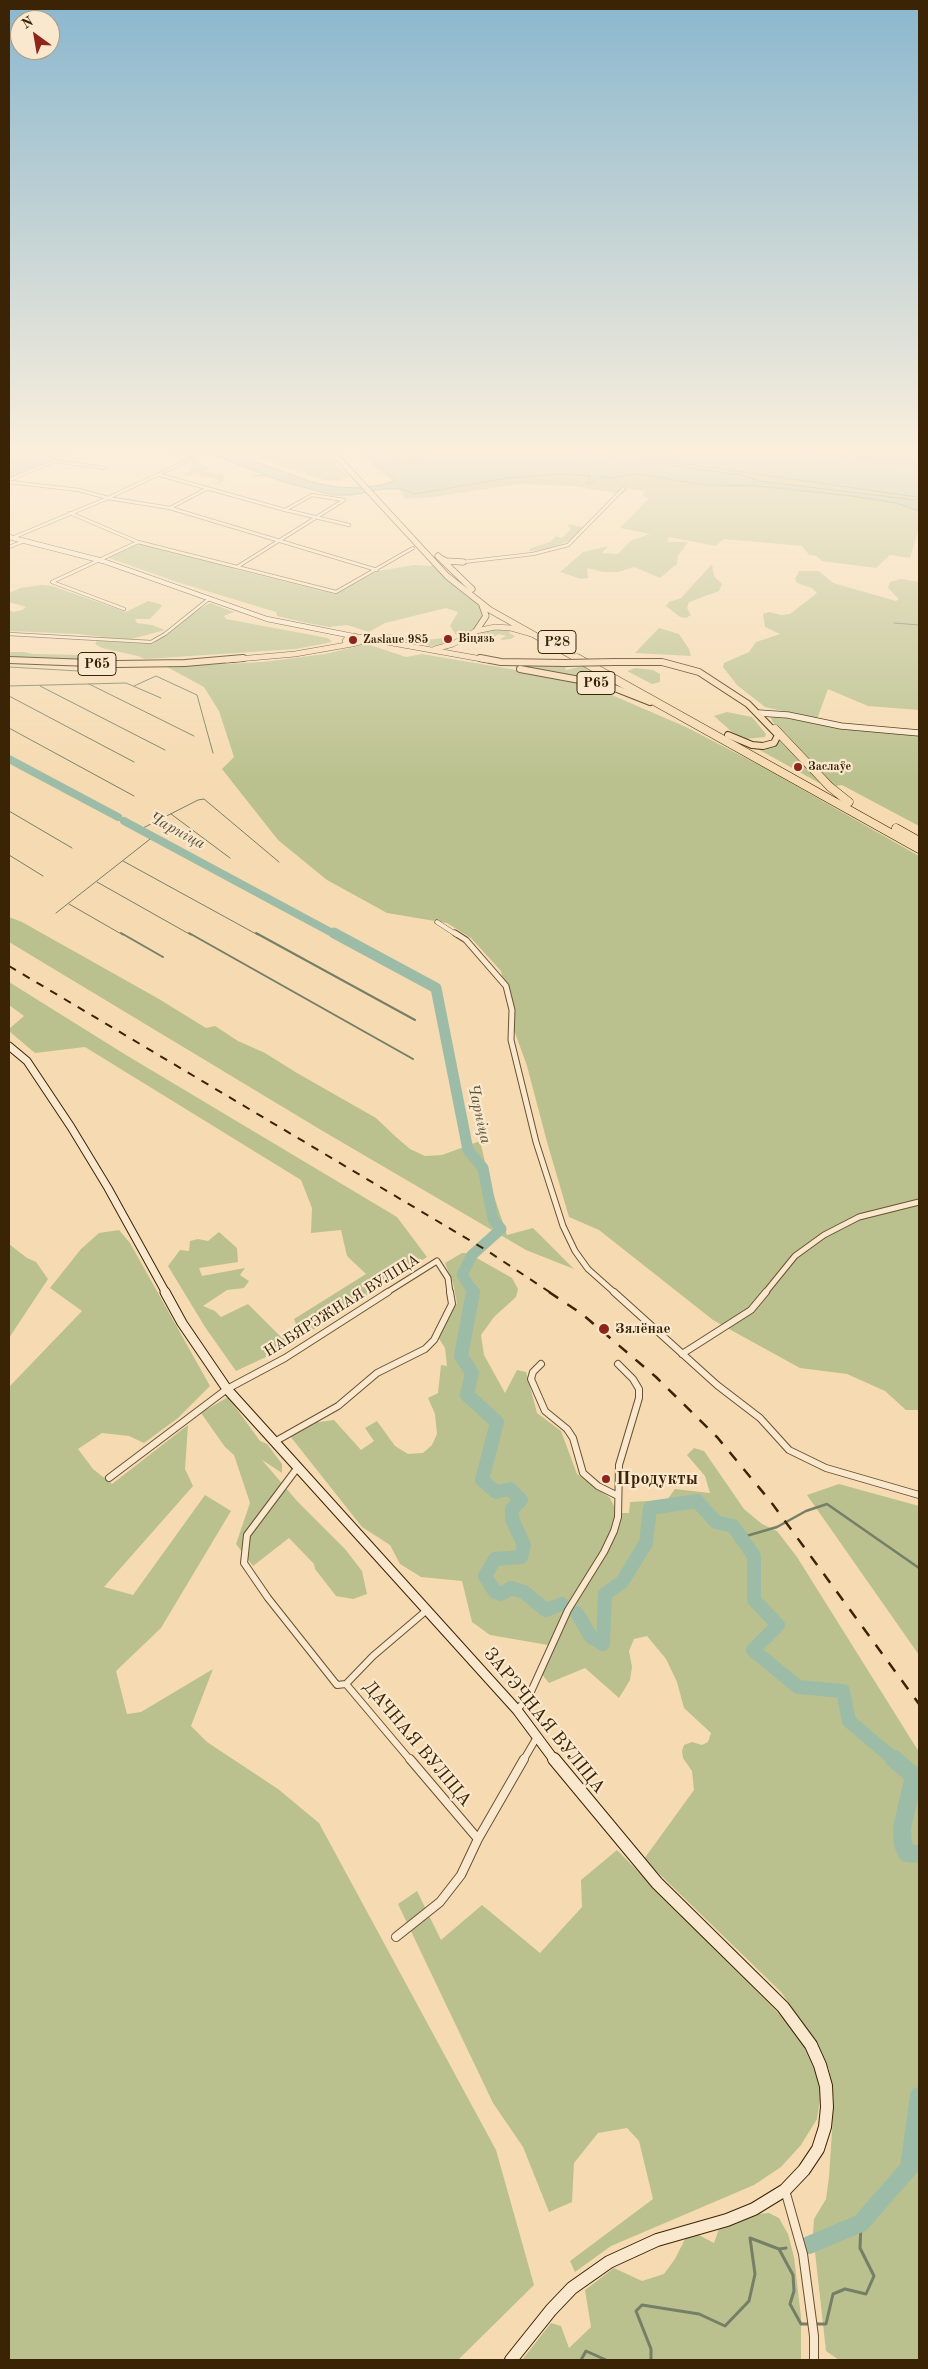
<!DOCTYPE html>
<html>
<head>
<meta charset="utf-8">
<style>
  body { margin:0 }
  #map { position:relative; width:928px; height:2369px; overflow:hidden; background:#f6dbb2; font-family:"Old Standard TT",serif }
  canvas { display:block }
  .frame { position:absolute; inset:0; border:10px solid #3a2405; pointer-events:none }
  .north { position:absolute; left:10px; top:10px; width:50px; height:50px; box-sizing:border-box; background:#f9e8cd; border:1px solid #ad9a7d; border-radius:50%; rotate:328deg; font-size:14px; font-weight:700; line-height:20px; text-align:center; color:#3a2405 }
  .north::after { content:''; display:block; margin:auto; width:18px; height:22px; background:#8f2418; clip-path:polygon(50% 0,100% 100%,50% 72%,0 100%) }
</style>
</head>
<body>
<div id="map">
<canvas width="928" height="2369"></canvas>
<div class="frame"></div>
<div class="north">N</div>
</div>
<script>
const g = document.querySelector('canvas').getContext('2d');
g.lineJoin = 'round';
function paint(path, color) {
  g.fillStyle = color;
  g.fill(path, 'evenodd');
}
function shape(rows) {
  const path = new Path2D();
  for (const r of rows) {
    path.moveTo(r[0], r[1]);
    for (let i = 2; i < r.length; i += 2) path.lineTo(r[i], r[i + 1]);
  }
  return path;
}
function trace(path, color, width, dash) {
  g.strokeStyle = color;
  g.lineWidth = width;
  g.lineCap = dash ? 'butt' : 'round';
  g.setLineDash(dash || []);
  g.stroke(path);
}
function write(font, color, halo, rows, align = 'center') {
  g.font = font + ' "Old Standard TT",serif';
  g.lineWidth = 4.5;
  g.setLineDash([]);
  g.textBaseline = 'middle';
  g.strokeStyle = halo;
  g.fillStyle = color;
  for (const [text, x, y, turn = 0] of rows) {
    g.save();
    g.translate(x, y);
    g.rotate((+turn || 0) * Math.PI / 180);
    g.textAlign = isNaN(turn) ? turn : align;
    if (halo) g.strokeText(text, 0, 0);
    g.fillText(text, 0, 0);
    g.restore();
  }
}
paint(shape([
  [9,448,72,448,9,474],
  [176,448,183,448,194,453,200,463,209,468,205,472,224,474,223,479,225,481,214,485,219,480,208,476,201,478,199,474,195,473,189,476,180,476,191,471,192,460,183,455,172,453],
  [229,448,320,448,349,477,337,481,324,480],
  [358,448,804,448,919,464,919,528,910,558,890,555,876,568,822,561,816,556,809,555,802,546,724,539,716,546,669,537,667,542,688,542,678,556,677,564,660,578,634,567,619,572,603,572,587,568,588,578,581,579,560,572,583,552,608,546,602,553,618,554,630,541,650,534,620,528,649,498,642,496,645,491,628,489,623,494,570,486,520,484,433,497,406,499,393,481,373,466],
  [569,524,584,528,569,541,547,549,529,551,531,548,550,542,556,536,562,538,571,529,568,526],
  [141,543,236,567,234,569,334,594,378,571,414,565,430,566,433,564,482,607,485,614,481,622,473,630,461,636,456,635,450,626,458,612,446,608,385,623,369,632,347,625,329,627,307,623,277,616,276,612,177,582,106,557],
  [712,564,714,576,722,584,719,591,689,602,687,608,691,615,686,618,680,617,666,606,669,602,681,598],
  [799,571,819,571,833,583,896,601,899,599,888,588,890,582,901,579,919,582,919,710,868,706,828,689,817,719,765,707,737,685,723,667,724,663,749,652,756,642,780,634,765,627,763,614,769,612,781,615,790,614,817,593,812,588,797,583,795,579],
  [42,585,52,586,126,612,148,601,160,604,162,606,150,619,135,619,137,623,152,625,165,630,128,640,78,634,9,631,9,610,13,612,22,610,26,607,9,602,9,593,20,588],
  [210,603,234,612,224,616,226,619,328,638,332,642,296,649,145,659,138,656,102,648,95,644,97,641,153,644,183,619],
  [495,628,511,630,509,633,515,636,511,639,502,640,500,639,506,636,499,634,486,641,477,641,472,637,476,634],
  [659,628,679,634,689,649,691,656,635,653],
  [383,633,424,640,445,638,445,641,450,642,431,646,377,636],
  [367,644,406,657,422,654,564,678,591,686,686,727,761,766,919,856,919,1410,906,1410,885,1391,847,1374,800,1368,749,1340,713,1320,599,1230,569,1217,547,1142,527,1066,513,1027,501,971,471,938,447,923,387,913,327,880,278,840,222,769,234,757,219,711,204,687,167,667,263,662,325,654],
  [9,652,24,652,32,654,84,655,83,661,9,657],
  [510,665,565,666,566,670,583,666,625,689],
  [635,668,653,670,660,674,660,682,652,684,627,671],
  [727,712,752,717,766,734,765,737,746,739,732,732,714,716],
  [775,715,906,735,919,735,919,826,842,785,835,786,814,768,772,721,771,718],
  [780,737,821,784,756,748,775,745],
  [9,917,22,922,159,999,206,1028,215,1026,238,1041,265,1053,297,1073,376,1118,396,1137,410,1149,425,1156,442,1155,480,1141,491,1187,507,1235,533,1228,574,1269,526,1250,321,1130,9,942],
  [9,982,126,1055,397,1217,427,1257,281,1350,236,1371,205,1327,168,1266,180,1250,189,1251,190,1241,198,1239,208,1241,219,1232,237,1248,238,1262,199,1268,202,1276,245,1268,240,1275,249,1281,244,1288,227,1290,203,1306,215,1311,221,1317,248,1304,281,1337,297,1327,294,1319,366,1274,347,1256,341,1230,311,1233,312,1208,301,1180,85,1047,35,1053,9,1031,9,1029,24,1016,9,1005],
  [119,1230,130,1243,210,1386,178,1418,144,1443,129,1436,102,1433,78,1449,93,1469,112,1484,188,1425,185,1469,193,1486,104,1587,133,1595,205,1495,231,1511,161,1628,116,1671,127,1714,141,1712,213,1669,191,1726,207,1742,278,1789,319,1823,496,2150,534,2285,458,2360,9,2360,9,1387,82,1311,50,1288,81,1249,99,1233],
  [9,1244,27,1258,36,1262,48,1279,9,1338],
  [462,1253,468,1253,512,1278,518,1289,516,1297,494,1317,481,1335,484,1355,505,1393,517,1370,526,1372,537,1413,561,1431,577,1474,610,1498,614,1506,614,1513,629,1513,630,1502,667,1500,675,1489,710,1493,705,1476,687,1455,694,1448,704,1451,744,1509,762,1524,777,1531,797,1557,919,1752,919,2360,839,2360,826,2351,813,2234,814,2219,826,2199,829,2177,834,2101,829,2069,815,2040,781,1992,644,1859,694,1790,692,1771,683,1758,682,1751,684,1745,692,1742,702,1745,708,1742,711,1733,684,1708,677,1682,666,1659,647,1636,634,1639,629,1651,632,1667,630,1680,619,1698,585,1668,549,1683,541,1673,548,1645,490,1635,472,1622,462,1581,421,1577,400,1564,390,1545,362,1527,290,1436,311,1423,334,1420,361,1450,374,1441,365,1428,377,1421,395,1446,408,1454,423,1453,432,1445,437,1434,435,1414,428,1398,438,1393,441,1365,447,1366,445,1348,438,1337,457,1303,453,1283,445,1263],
  [228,1397,260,1441,267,1444,282,1464,282,1473,262,1460,297,1501,345,1549,362,1571,367,1594,353,1599,336,1596,315,1569,314,1564,289,1538,253,1566,236,1544,250,1503,234,1455,225,1447,201,1413],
  [839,1484,919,1506,919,1655,807,1495],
  [617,1850,790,2025,806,2049,816,2071,821,2093,817,2119,801,2145,781,2167,754,2185,611,2246,575,2272,570,2261,653,2199,639,2141,627,2128,598,2133,574,2163,572,2202,549,2212,523,2147,493,2103,398,1904,417,1891,441,1940,482,1905,540,1953,582,1907,581,1880],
  [769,2213,779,2218,788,2234,794,2257,801,2317,801,2360,522,2360,551,2323,561,2326,569,2348,591,2327,585,2290,614,2268,642,2281,664,2274,675,2259,687,2235,695,2233,714,2243,720,2226,736,2224,757,2214]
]), '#bac18e');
const water = shape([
  [196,448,218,448,312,482,336,487,359,488,382,485,396,480,379,466,363,448,380,448,393,462,403,464,418,461,451,448,549,448,630,459,632,456,572,448,780,448,919,467,919,511,896,503,852,496,758,486,705,485,638,474,609,478,599,477,590,484,587,484,590,476,563,474,509,478,415,494,402,489,383,489,351,495,332,495,281,481,196,448],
  [643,458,917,497,918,498,916,500,759,481,741,475,640,461,643,458],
  [804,448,919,448,919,464,804,448]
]);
paint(water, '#9dbca8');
trace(water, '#757f67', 1);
trace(shape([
  [253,476,265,475],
  [894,623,919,625],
  [9,667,113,673],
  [89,684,194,736],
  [9,686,126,683,161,698],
  [40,686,165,750],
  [134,686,156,676,197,695,213,753],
  [9,696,134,762],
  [9,728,134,796],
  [9,811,72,848],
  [171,814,230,858],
  [141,829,198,800,204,799,279,862],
  [9,855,43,876],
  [123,861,258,935],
  [97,882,191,935],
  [69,904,123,935],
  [56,913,154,836]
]), '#757f67', 1);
trace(shape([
  [121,933,163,957],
  [189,933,413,1059],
  [256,933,415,1020]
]), '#757f67', 2);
trace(shape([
  [743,1537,777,1527,806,1511,827,1504,919,1568]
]), '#757f67', 2.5);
trace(shape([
  [779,2249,793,2275,794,2291,790,2304,801,2324,810,2324],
  [815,2324,826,2324,833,2294,845,2289,866,2294,874,2276,860,2248,861,2223],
  [581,2360,586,2351,606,2360],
  [651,2360,651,2349,636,2311,642,2305,699,2314,725,2326,749,2301,755,2274,750,2238,779,2249,786,2248]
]), '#757f67', 3);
trace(shape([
  [9,475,75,448]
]), '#9dbca8', 6);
trace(shape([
  [9,759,118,817],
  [124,821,336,935]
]), '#9dbca8', 8);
trace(shape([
  [334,933,436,988,468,1150,483,1168,493,1219,501,1229,472,1255,462,1275,474,1293]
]), '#9dbca8', 11);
trace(shape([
  [473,1292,461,1356,472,1373,467,1395,497,1422,482,1480,496,1492,510,1489,521,1500,512,1509,512,1519,524,1545,521,1557,495,1559,485,1576,495,1592,501,1594,511,1588,524,1592,546,1610,562,1604],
  [577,1613,591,1637,603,1644,605,1594,622,1582,646,1543,650,1508,697,1501,716,1522,733,1526,754,1556,754,1600,778,1625,753,1650,798,1687,843,1691,849,1721,896,1761]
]), '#9dbca8', 14);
trace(shape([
  [894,1759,914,1776,902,1828,903,1844,907,1853,919,1854],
  [809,2245,861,2223,909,2168,919,2096]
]), '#9dbca8', 18);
const streetFar4 = shape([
  [160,475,285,510,349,525],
  [9,480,54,461,105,468],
  [9,482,79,490,108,498,170,508,377,570],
  [170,508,208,488],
  [70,513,138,542,336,592,413,548],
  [12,538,108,498,189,460],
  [9,547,24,541],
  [463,562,533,554,568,545,624,488],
  [237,567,344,500,312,495,285,510],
  [124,609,52,582,138,542],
  [9,634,151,642,165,634,210,598]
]);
const streetFar3 = shape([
  [437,922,457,935]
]);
const streetFar2 = shape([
  [455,933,466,940,506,986,512,1010,511,1040,536,1142,563,1226,575,1251,588,1269,615,1293],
  [386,1293,437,1261,448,1278,450,1293],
  [765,1293,795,1256,824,1235,859,1217,919,1202]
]);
const streetFar1 = shape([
  [614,1292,717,1385,760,1418,789,1450,826,1468,919,1495],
  [682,1354,751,1310,766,1292],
  [541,1364,533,1372,531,1379,545,1411,567,1429,573,1438,583,1473,598,1486,618,1496],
  [276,1441,338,1406,377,1373,425,1349,434,1340,452,1304,450,1292],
  [298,1467,247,1535,244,1563,268,1598,337,1685,346,1684,411,1761],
  [109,1478,227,1389,285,1358,388,1292],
  [346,1684,373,1656,427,1610],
  [517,1710,529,1696,568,1610,604,1552,614,1531,618,1517,619,1465,639,1398,639,1389,633,1379,618,1364],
  [523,1761,537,1737]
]);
const street = shape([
  [410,1759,478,1839],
  [396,1937,440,1902,461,1875,478,1839,524,1759],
  [785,2190,803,2254,814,2336,814,2360]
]);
const secondaryFar4 = shape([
  [9,537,103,561,267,619,353,636]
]);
const secondaryFar3 = shape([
  [759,713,788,715,841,726,919,733]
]);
const secondaryFar2 = shape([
  [9,1046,27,1061,71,1127,108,1188,166,1293]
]);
const secondaryFar1 = shape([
  [165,1292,182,1323,227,1389,517,1710,555,1761]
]);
const secondary = shape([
  [511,2360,551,2310,572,2288,609,2262,657,2240,727,2220,754,2209,785,2190,804,2170,818,2149,825,2127,827,2107,826,2086,820,2065,811,2045,783,2007,657,1883,554,1759]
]);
const primaryFar1 = shape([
  [355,636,361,639,360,642,352,644,345,641,348,637,355,636],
  [359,637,487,660],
  [435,649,453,644,476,631,495,627,511,628,532,634],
  [227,660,295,654,352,644]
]);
const primary = shape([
  [480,658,501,662,565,663],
  [9,660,117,664,185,663,243,658],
  [615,662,662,662,699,672,748,704,778,735,774,743,763,746,752,745,728,735],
  [520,669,607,685,650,702]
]);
const highwayFar1 = shape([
  [329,448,447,576,490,610,579,660],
  [438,556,472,589],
  [440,558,446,561,463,562],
  [476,631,486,616,482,605]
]);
const highway = shape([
  [577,658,919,849],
  [775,729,830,787,849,802],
  [896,828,919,841]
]);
trace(streetFar4, '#695230', 4);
trace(streetFar3, '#695230', 5);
trace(streetFar2, '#695230', 7);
trace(streetFar1, '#695230', 8);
trace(street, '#695230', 10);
trace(secondaryFar4, '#3a2405', 5.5);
trace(secondaryFar3, '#3a2405', 7);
trace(secondaryFar2, '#3a2405', 9);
trace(secondaryFar1, '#3a2405', 11);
trace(secondary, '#3a2405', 14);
trace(primaryFar1, '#3a2405', 6);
trace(primary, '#3a2405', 8);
trace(highwayFar1, '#3a2405', 7);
trace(highway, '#3a2405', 9);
trace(streetFar4, '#f9e8cd', 2.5);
trace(streetFar3, '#f9e8cd', 4);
trace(streetFar2, '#f9e8cd', 5);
trace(streetFar1, '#f9e8cd', 6);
trace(street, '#f9e8cd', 8);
trace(secondaryFar4, '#f9e8cd', 4.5);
trace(secondaryFar3, '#f9e8cd', 5.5);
trace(secondaryFar2, '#f9e8cd', 7);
trace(secondaryFar1, '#f9e8cd', 9);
trace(secondary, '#f9e8cd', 12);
trace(primaryFar1, '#f6dbb2', 5);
trace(primary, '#f6dbb2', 6);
trace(highwayFar1, '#f6dbb2', 5.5);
trace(highway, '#f6dbb2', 8);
trace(shape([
  [9,966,486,1250,551,1293]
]), '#3a2405', 2, [8, 8]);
trace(shape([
  [549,1292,582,1314,656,1377,717,1437,771,1502,919,1704]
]), '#3a2405', 2.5, [11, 11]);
const primaryBridge = shape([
  [565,663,615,662]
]);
trace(primaryBridge, '#3a2405', 8, []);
trace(primaryBridge, '#f6dbb2', 6);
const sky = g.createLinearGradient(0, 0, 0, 779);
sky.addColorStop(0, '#8ab7ce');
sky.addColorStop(0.58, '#fbefdc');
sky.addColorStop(1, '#fbefdc00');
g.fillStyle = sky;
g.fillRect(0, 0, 928, 779);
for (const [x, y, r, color] of [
  [448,639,5,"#8f2418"],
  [353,640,5,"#8f2418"],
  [798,767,5,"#8f2418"],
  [604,1329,6,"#8f2418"],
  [606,1479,5,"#8f2418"]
]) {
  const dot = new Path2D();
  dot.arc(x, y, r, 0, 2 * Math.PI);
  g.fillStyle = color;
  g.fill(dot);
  trace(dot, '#f9e8cd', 2);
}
write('bold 12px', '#3a2405', '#f9e8cd', [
  ["Віцязь",458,639],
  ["Zaslaue 985",363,640],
  ["Заслаўе",808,767]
], 'left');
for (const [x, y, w] of [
  [557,642,38],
  [97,664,38],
  [596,683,38]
]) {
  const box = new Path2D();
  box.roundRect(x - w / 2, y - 11.5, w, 23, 4);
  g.fillStyle = '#f9e8cd';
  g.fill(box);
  trace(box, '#3a2405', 1);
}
write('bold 14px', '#3a2405', null, [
  ["Р28",557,642],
  ["Р65",97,664],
  ["Р65",596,683]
]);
write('15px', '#3a2405', '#f9e8cd', [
  ["НАБЯРЭЖНАЯ ВУЛІЦА",342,1306,-32]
]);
write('bold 15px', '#3a2405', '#f9e8cd', [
  ["Зялёнае",615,1329]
], 'left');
write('italic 16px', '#585236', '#f9e8cd', [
  ["Чарніца",177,831,28],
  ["Чарніца",479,1114,77]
]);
write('bold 18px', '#3a2405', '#f9e8cd', [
  ["Продукты",616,1479]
], 'left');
write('18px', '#3a2405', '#f9e8cd', [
  ["ЗАРЭЧНАЯ ВУЛІЦА",544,1721,51],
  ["ДАЧНАЯ ВУЛІЦА",417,1744,50]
]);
</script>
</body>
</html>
